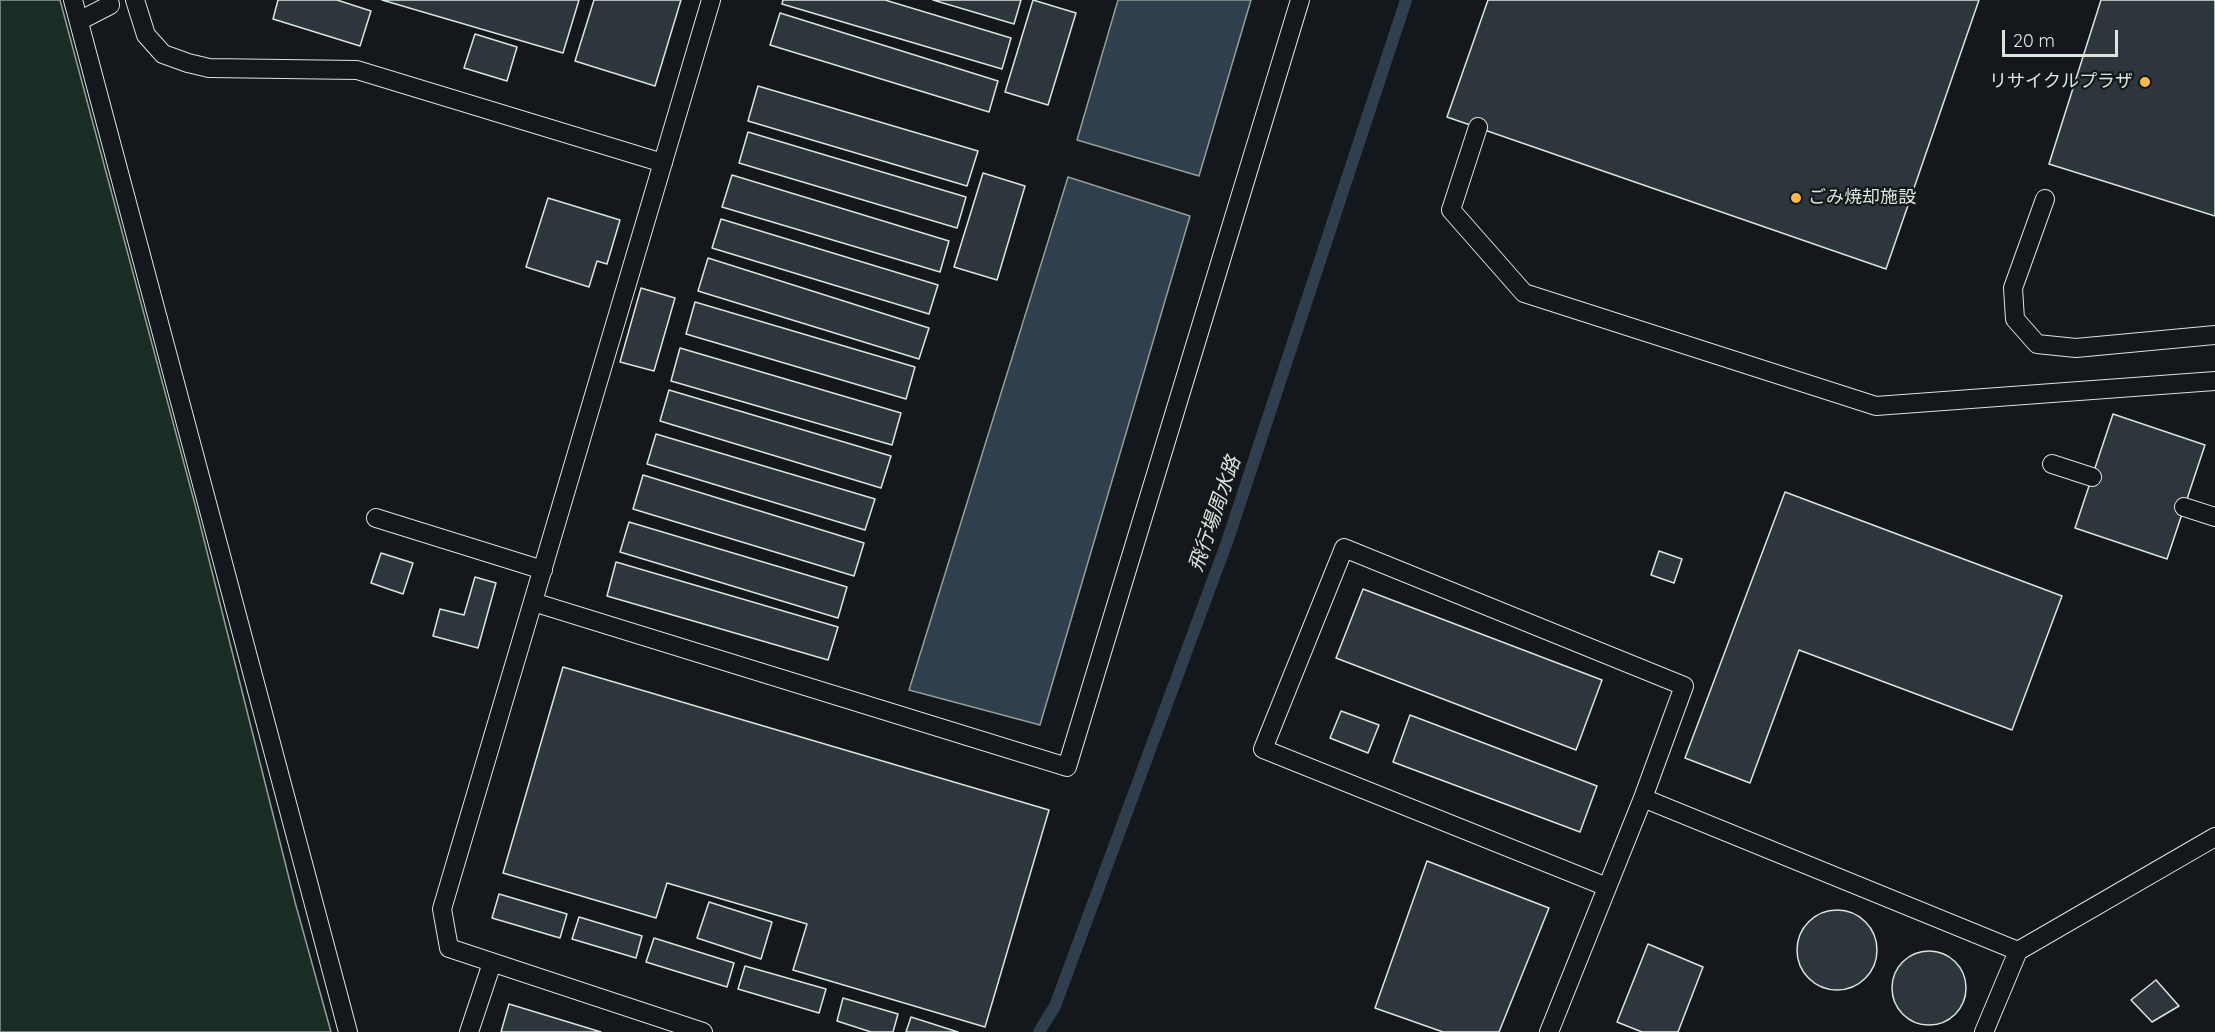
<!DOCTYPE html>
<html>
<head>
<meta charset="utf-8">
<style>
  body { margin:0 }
  #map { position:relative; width:2215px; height:1032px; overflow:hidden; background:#14181c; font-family:Quicksand,sans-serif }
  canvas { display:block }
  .scale { position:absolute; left:2002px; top:30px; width:116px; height:27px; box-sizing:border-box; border:3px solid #d8e6dc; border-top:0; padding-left:8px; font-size:18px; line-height:21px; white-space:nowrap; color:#d8e6dc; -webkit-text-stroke:4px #14181c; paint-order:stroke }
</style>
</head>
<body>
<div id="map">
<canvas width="2215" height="1032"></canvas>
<div class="scale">20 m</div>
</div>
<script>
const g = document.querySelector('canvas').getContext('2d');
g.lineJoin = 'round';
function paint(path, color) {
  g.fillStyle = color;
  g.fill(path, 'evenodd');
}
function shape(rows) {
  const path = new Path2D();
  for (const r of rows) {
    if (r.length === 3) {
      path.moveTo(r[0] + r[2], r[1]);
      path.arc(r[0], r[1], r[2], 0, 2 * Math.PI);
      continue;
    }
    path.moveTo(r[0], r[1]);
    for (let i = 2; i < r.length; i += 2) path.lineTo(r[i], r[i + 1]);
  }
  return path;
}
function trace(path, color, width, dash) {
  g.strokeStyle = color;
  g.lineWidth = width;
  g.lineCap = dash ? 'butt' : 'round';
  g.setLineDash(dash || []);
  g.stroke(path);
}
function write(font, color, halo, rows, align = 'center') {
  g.font = font + ' Quicksand,"Noto Sans JP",sans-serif';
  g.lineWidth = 4.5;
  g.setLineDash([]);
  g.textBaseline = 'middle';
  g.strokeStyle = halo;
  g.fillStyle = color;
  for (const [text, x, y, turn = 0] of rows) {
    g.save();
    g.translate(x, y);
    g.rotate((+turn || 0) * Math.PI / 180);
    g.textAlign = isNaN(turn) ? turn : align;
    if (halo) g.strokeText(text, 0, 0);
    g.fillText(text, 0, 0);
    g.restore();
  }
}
const green = shape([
  [0,0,60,0,197,512,295,902,331,1032,0,1032,0,0]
]);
paint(green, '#1a2d24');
trace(green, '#939e99', 1.5);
const water = shape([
  [1118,0,1251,0,1199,176,1077,140,1118,0],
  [1068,177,1190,216,1040,725,909,690,1068,177]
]);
paint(water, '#2f3f4d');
trace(water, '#939e99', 1.5);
trace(shape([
  [1039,1032,1055,1006,1227,542,1406,0]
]), '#2f3f4d', 12);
const building = shape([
  [278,0,337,0,371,11,360,46,273,19,278,0],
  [382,0,579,0,563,53,382,0],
  [594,0,681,0,655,86,575,61,594,0],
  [783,0,885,0,1011,38,1002,69,782,4,783,0],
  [933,0,1021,0,1014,24,933,0],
  [1033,0,1076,13,1048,105,1005,92,1033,0],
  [1488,0,1979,0,1886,269,1447,117,1488,0],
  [2101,0,2215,0,2215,216,2049,164,2101,0],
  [780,13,998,81,989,112,770,45,780,13],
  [475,34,517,47,507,81,464,68,475,34],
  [758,86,978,151,967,186,748,121,758,86],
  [748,132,966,197,957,228,739,163,748,132],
  [983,173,1025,186,997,280,954,267,983,173],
  [732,175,949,241,940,272,722,207,732,175],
  [548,198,620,220,607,264,597,261,589,287,526,267,548,198],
  [721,219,938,285,929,314,712,248,721,219],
  [708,258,929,328,919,359,698,291,708,258],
  [641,288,675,298,654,371,620,362,641,288],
  [695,302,915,367,906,399,686,334,695,302],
  [680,348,901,413,892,445,671,381,680,348],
  [669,390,891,456,881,488,660,421,669,390],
  [2113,414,2205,445,2167,559,2075,528,2113,414],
  [656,434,875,499,865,530,647,464,656,434],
  [643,475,864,543,854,576,633,509,643,475],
  [1785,492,2062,596,2012,730,1799,650,1750,783,1685,758,1785,492],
  [629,522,847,587,838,618,620,552,629,522],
  [1659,551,1682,559,1674,583,1651,575,1659,551],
  [381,553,413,563,403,594,371,583,381,553],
  [616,562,838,627,828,660,607,596,616,562],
  [475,577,496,583,478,648,433,636,440,609,464,615,475,577],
  [1363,589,1602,680,1576,750,1336,658,1363,589],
  [563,667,1049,810,985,1027,793,970,807,924,667,883,656,918,503,873,563,667],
  [1341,711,1379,725,1368,753,1330,738,1341,711],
  [1410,715,1597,786,1580,832,1393,762,1410,715],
  [1427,861,1549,908,1499,1032,1443,1032,1375,1008,1427,861],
  [499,894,567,914,560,938,492,918,499,894],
  [709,902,772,922,761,959,697,938,709,902],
  [1837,950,40],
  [579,917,642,936,636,958,572,939,579,917],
  [654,938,734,963,727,987,646,962,654,938],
  [1648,944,1703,967,1678,1032,1642,1032,1617,1022,1648,944],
  [1929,988,37],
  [745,966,826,989,819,1013,738,989,745,966],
  [2156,980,2179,1006,2152,1022,2131,1000,2156,980],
  [843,998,898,1014,893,1032,871,1032,837,1021,843,998],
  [509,1004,601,1032,501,1032,509,1004],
  [911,1017,958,1032,906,1032,911,1017]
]);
paint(building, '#2c363c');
trace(building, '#d8e6dc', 1.5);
const service = shape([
  [73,0,348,1032],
  [135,0,146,35,163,54,188,63,209,68,357,70,663,163],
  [79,21,110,5,109,0],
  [1478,127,1451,210,1524,293,1876,406,2215,381],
  [2045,199,2013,288,2015,319,2037,344,2076,348,2215,335],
  [2052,464,2092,477],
  [2184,507,2215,517],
  [376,518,543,570],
  [533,602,1067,767,1300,0],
  [1607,887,1263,749,1344,548,1684,686,1643,798],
  [469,1032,492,963],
  [703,1032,449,948,442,909,711,0],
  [1549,1032,1643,798,2018,951],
  [1984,1032,2018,951,2215,837]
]);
trace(service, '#d8e6dc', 20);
trace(service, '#14181c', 18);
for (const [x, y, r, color] of [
  [2145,82,6,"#ffb74d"],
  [1796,198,6,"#ffb74d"]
]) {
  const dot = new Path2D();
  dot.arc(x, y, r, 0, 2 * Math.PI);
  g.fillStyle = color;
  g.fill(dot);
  trace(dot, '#14181c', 2);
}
write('18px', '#d8e6dc', '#14181c', [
  ["リサイクルプラザ",2133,82],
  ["ごみ焼却施設",1808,198,"left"]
], 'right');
write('italic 20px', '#d8e6dc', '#14181c', [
  ["飛行場周水路",1215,514,-71]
]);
</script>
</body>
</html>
